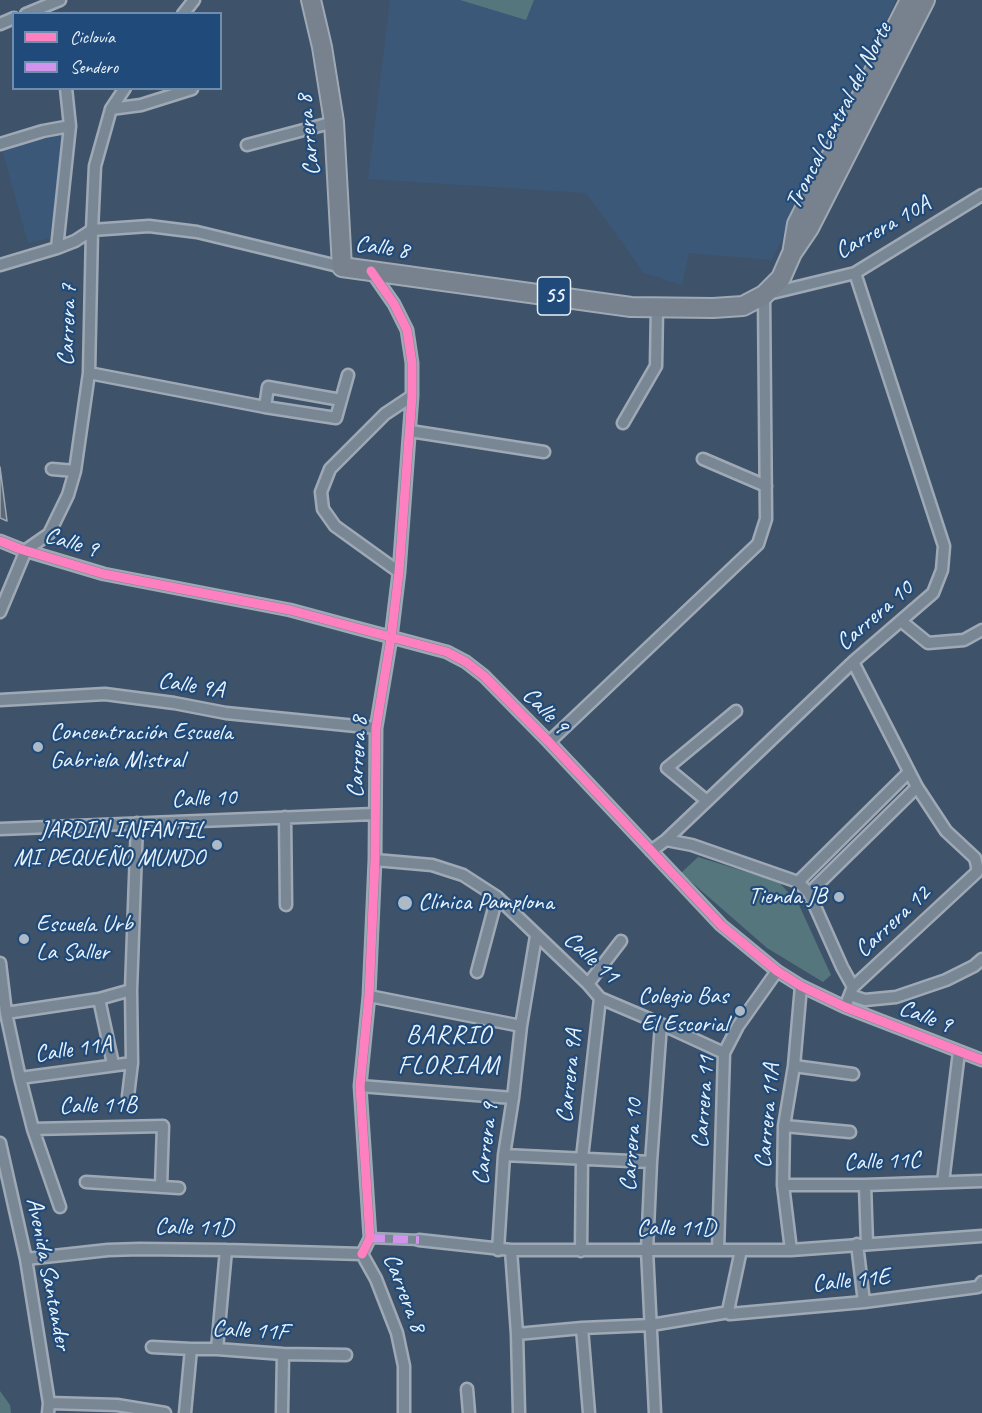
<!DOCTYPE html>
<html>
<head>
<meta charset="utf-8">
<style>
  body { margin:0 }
  #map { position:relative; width:982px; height:1413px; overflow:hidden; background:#3e5269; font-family:Caveat,sans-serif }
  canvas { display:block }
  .legend { position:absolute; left:12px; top:12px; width:210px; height:78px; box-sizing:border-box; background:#1f4a7a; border:2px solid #6f8dac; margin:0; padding:8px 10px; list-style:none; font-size:18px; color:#e8f1f8 }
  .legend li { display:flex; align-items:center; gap:12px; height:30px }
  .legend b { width:30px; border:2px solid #6f8dac }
</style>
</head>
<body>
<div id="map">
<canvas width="982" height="1413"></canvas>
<ul class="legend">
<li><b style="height:8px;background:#ff80c0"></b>Ciclovía</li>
<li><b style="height:8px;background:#d193ec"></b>Sendero</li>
</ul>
</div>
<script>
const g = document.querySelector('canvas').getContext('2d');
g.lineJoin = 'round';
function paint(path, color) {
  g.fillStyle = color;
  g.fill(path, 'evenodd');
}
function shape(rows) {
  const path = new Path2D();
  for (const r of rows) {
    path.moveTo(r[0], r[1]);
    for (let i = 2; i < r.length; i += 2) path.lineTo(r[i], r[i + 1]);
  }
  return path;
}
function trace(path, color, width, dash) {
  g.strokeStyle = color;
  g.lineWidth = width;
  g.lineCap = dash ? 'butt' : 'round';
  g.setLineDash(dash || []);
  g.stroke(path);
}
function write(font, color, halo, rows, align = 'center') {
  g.font = font + ' Caveat,sans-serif';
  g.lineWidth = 4.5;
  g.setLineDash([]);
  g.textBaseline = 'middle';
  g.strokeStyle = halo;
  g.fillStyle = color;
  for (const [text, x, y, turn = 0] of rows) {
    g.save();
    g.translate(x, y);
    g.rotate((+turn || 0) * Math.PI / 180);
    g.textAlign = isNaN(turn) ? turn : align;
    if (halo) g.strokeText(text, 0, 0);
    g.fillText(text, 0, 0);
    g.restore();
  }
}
paint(shape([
  [390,0,896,0,772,260,689,253,682,285,644,273,586,193,368,179],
  [63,134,50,238,28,243,2,150]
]), '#3b5879');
paint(shape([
  [460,0,534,0,526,20],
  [698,857,779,882,799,905,831,975,823,982,767,948,681,873],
  [0,1391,10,1405,11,1413,0,1413]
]), '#56767e');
const building = shape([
  [0,467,7,521,0,518,0,467]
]);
paint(building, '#5c6876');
trace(building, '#9ea9b5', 1.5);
const pedestrian = shape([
  [370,1238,419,1240]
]);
const minor = shape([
  [26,14,60,0],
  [183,14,194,0],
  [0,24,14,18],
  [111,109,141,105,192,89],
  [0,144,43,131,70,126],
  [247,145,334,122],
  [57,248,70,126,66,88],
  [0,265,57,248,75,241,92,230,149,226,197,232,342,267],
  [89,373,265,407,336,418,348,375],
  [265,407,268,387,341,400],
  [623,423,656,366,657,308],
  [410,431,544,452],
  [703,459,766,486],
  [52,469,75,471],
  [0,541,20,549,104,574,290,610,353,627,447,652,466,662,484,676,549,742,721,925,777,971,801,986,845,1007,982,1060],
  [399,572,335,526,323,509,321,492,330,469,385,414,412,396],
  [0,612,26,550,49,534,68,495,75,471,89,373,92,230,95,166,111,109,125,88],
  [901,621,928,643,964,640,982,630],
  [0,700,105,694,174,703,226,713,376,728],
  [549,742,758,544,766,519,764,295,855,273,982,195],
  [707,801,667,768,736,711],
  [285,817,286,905],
  [0,829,374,814],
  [666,840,692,845,798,882,809,893,842,967,853,987],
  [651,851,666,840,853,662,933,593,942,570,944,546,855,273],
  [375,860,432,865,463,875,497,897,588,984,600,998,661,1024,724,1053],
  [798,882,909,772],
  [809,893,917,787],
  [0,963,6,1013,20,1078,33,1129,60,1207],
  [477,972,497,897],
  [588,984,621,941],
  [850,995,865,1000,896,997,946,980,974,966,982,959],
  [369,996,521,1026],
  [99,999,113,1064],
  [845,1007,853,987,977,872,977,866,975,858,946,831,917,787,853,662],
  [6,1013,99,999,131,990],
  [794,1066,853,1074],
  [20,1078,132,1063],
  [360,1086,513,1098],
  [128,1096,132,1063,131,990,137,823],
  [784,1126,850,1132],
  [33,1129,163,1126,161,1187],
  [0,1143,26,1259,49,1403,48,1413],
  [504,1155,651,1162],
  [86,1182,179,1188],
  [943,1182,959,1052],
  [783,1185,865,1185,982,1181],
  [865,1185,867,1244],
  [419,1240,511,1250,791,1250,982,1236],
  [857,1244,864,1302],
  [498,1250,504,1155,513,1098,521,1026,536,936],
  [511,1250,517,1334,519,1413],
  [718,1250,724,1053,738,1026,777,971],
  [741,1250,728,1311,730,1314,864,1302,978,1287,982,1282],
  [791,1250,783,1185,784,1126,794,1066,801,986],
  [581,1251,582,1158,600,998],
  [362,1254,370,1238,360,1086,369,996,375,860,376,728,391,638,399,572,412,396,412,363,407,330,394,304,371,271],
  [362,1254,376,1279,397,1333,404,1366,404,1413],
  [26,1259,108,1250,140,1249,226,1250,362,1254],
  [582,1328,589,1413],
  [517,1334,582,1328,651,1325,729,1312],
  [152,1347,191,1349,217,1349,283,1354,346,1355],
  [217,1349,226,1250],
  [467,1389,469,1413],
  [49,1403,117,1405,165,1413],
  [185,1413,191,1349],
  [282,1413,283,1354],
  [655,1413,647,1250,651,1162,661,1024]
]);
const trunk = shape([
  [311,0,322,47,334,122,342,267,631,307,713,308,743,306,764,295,781,278,792,253,809,228,925,0],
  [793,248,797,224,910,0]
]);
trace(pedestrian, '#9ea9b5', 13);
trace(minor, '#9ea9b5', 15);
trace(trunk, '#9ea9b5', 22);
trace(pedestrian, '#798694', 8);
trace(minor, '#798694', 10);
trace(trunk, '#77828e', 18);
trace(shape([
  [370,1238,419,1240]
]), '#d193ec', 8, [15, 8]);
trace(shape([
  [0,541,20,549,104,574,290,610,353,627,447,652,466,662,484,676,549,742,721,925,777,971,801,986,845,1007,982,1060],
  [362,1254,370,1238,360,1086,369,996,375,860,376,728,391,638,399,572,412,396,412,363,407,330,394,304,371,271]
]), '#ff80c0', 9);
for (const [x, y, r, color] of [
  [38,747,6,"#acb9c6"],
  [217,845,6,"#acb9c6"],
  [839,897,6,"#acb9c6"],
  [405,903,8,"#acb9c6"],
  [24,939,6,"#acb9c6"],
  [740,1011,6,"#acb9c6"]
]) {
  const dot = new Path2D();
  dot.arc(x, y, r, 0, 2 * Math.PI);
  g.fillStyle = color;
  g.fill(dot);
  trace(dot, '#1f4a7a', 2);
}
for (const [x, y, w] of [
  [554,296,33]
]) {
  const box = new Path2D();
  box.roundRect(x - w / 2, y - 19, w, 38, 4.5);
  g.fillStyle = '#1f4a7a';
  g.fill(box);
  trace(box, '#e8f1f8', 1.5);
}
write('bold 22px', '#e8f1f8', null, [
  ["55",554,296]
]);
write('24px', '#e8f1f8', '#1f4a7a', [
  ["Troncal Central del Norte",839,116,-63],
  ["Carrera 8",309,135,-96],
  ["Carrera 10A",883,228,-29],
  ["Calle 8",382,248,8],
  ["Carrera 7",68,325,-88],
  ["Calle 9",71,543,17],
  ["Carrera 10",875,616,-41],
  ["Calle 9A",191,686,9],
  ["Calle 9",545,711,46],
  ["Carrera 8",358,757,-87],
  ["Calle 10",204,799,-2],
  ["Carrera 12",893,922,-43],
  ["Calle 11",591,958,42],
  ["Calle 9",925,1017,21],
  ["Calle 11A",73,1050,-8],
  ["Carrera 9A",570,1076,-84],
  ["Carrera 11",704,1102,-86],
  ["Calle 11B",98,1106,-1],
  ["Carrera 11A",768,1116,-85],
  ["Carrera 9",486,1144,-83],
  ["Carrera 10",632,1145,-86],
  ["Calle 11C",882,1162,-2],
  ["Calle 11D",194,1228,1],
  ["Calle 11D",676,1229],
  ["Avenida Santander",48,1274,79],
  ["Calle 11E",851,1281,-6],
  ["Carrera 8",404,1293,69],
  ["Calle 11F",250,1331,3]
]);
write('24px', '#e8f1f8', '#1f4a7a', [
  ["Concentración Escuela",50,733],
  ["Gabriela Mistral",50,761],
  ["JARDIN INFANTIL",205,831,"right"],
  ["MI PEQUEÑO MUNDO",205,859,"right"],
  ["Tienda JB",827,897,"right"],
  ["Clínica Pamplona",418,903],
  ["Escuela Urb",36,925],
  ["La Saller",36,953],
  ["Colegio Bas",728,997,"right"],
  ["El Escorial",728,1025,"right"]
], 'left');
g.letterSpacing = '1.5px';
write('26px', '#e8f1f8', '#1f4a7a', [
  ["BARRIO",449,1036],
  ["FLORIAM",449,1066]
]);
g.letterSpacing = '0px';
</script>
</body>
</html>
